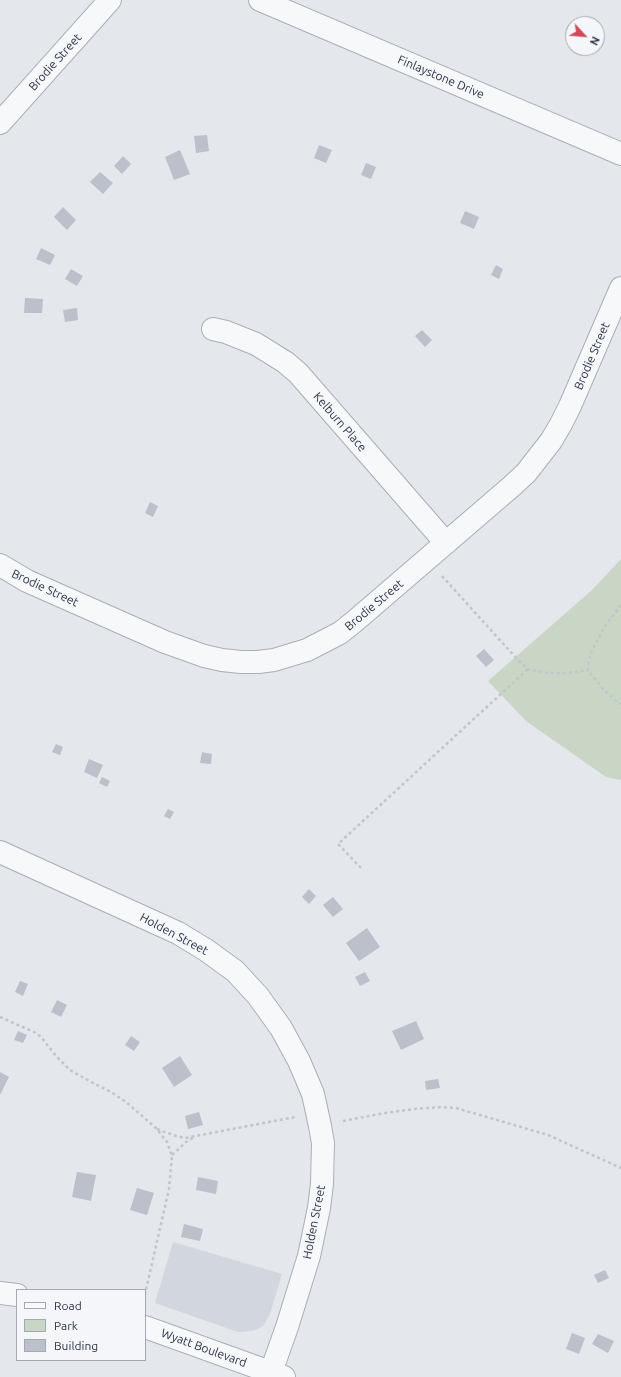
<!DOCTYPE html>
<html>
<head>
<meta charset="utf-8">
<style>
  body { margin:0 }
  #map { position:relative; width:621px; height:1377px; overflow:hidden; background:#e4e7ec; font-family:Ubuntu,sans-serif }
  canvas { display:block }
  .legend { position:absolute; left:16px; top:1289px; width:130px; height:72px; box-sizing:border-box; background:#f4f6f9; border:1px solid #a4a8b1; margin:0; padding:5px 7px; list-style:none; font-size:12px; color:#2b3445 }
  .legend li { display:flex; align-items:center; gap:8px; height:20px }
  .legend b { width:20px; border:1px solid #a4a8b1 }
  .north { position:absolute; left:565px; top:16px; width:40px; height:40px; box-sizing:border-box; background:#f4f6f9; border:1px solid #a4a8b1; border-radius:50%; rotate:116deg; font-size:11px; font-weight:700; line-height:16px; text-align:center; color:#2b3445 }
  .north::after { content:''; display:block; margin:auto; width:14px; height:18px; background:#d1495b; clip-path:polygon(50% 0,100% 100%,50% 72%,0 100%) }
</style>
</head>
<body>
<div id="map">
<canvas width="621" height="1377"></canvas>
<ul class="legend">
<li><b style="height:5px;background:#f7f8fa"></b>Road</li>
<li><b style="height:11px;background:#c9d6c5"></b>Park</li>
<li><b style="height:11px;background:#bbc0ca"></b>Building</li>
</ul>
<div class="north">N</div>
</div>
<script>
const g = document.querySelector('canvas').getContext('2d');
g.lineJoin = 'round';
function paint(path, color) {
  g.fillStyle = color;
  g.fill(path, 'evenodd');
}
function shape(rows) {
  const path = new Path2D();
  for (const r of rows) {
    path.moveTo(r[0], r[1]);
    for (let i = 2; i < r.length; i += 2) path.lineTo(r[i], r[i + 1]);
  }
  return path;
}
function trace(path, color, width, dash) {
  g.strokeStyle = color;
  g.lineWidth = width;
  g.lineCap = dash ? 'butt' : 'round';
  g.setLineDash(dash || []);
  g.stroke(path);
}
function write(font, color, halo, rows, align = 'center') {
  g.font = font + ' Ubuntu,sans-serif';
  g.lineWidth = 3;
  g.setLineDash([]);
  g.textBaseline = 'middle';
  g.strokeStyle = halo;
  g.fillStyle = color;
  for (const [text, x, y, turn = 0] of rows) {
    g.save();
    g.translate(x, y);
    g.rotate((+turn || 0) * Math.PI / 180);
    g.textAlign = isNaN(turn) ? turn : align;
    if (halo) g.strokeText(text, 0, 0);
    g.fillText(text, 0, 0);
    g.restore();
  }
}
paint(shape([
  [173,1242,282,1274,270,1314,264,1325,258,1329,252,1331,238,1332,155,1303]
]), '#d2d6de');
paint(shape([
  [621,559,621,780,606,777,526,721,488,681,592,590]
]), '#c9d6c5');
paint(shape([
  [207,135,209,151,196,153,194,136],
  [319,145,332,150,326,163,314,158],
  [180,150,190,174,174,180,165,157],
  [123,156,131,164,122,174,114,166],
  [366,163,376,167,371,179,361,175],
  [100,172,113,183,103,194,90,182],
  [63,207,76,220,67,230,54,217],
  [465,211,479,217,474,229,460,223],
  [41,248,55,255,50,265,36,259],
  [496,265,503,269,499,279,491,275],
  [71,269,83,276,77,286,65,279],
  [25,298,43,299,42,313,24,313],
  [77,308,78,320,65,322,63,310],
  [422,330,432,340,425,347,415,336],
  [150,502,158,506,153,517,145,513],
  [484,649,494,660,486,667,476,656],
  [56,744,63,747,60,755,52,752],
  [202,752,212,754,211,764,200,763],
  [89,759,103,765,97,778,84,772],
  [102,777,110,781,107,787,99,783],
  [168,809,174,812,170,819,164,816],
  [309,889,316,896,309,904,302,897],
  [333,897,343,909,333,917,323,905],
  [367,928,380,947,359,961,346,943],
  [365,972,370,981,360,986,355,977],
  [20,981,28,984,23,996,15,992],
  [57,1000,67,1005,61,1017,51,1012],
  [416,1021,424,1039,401,1050,392,1031],
  [18,1031,27,1035,23,1043,14,1040],
  [131,1036,140,1042,134,1051,125,1045],
  [180,1056,192,1075,174,1087,162,1068],
  [0,1072,9,1077,0,1095],
  [438,1079,440,1088,426,1090,425,1081],
  [199,1112,203,1125,188,1129,185,1116],
  [77,1172,96,1175,91,1201,72,1197],
  [198,1177,218,1181,216,1194,196,1190],
  [137,1188,154,1193,147,1215,130,1210],
  [184,1224,203,1229,200,1241,181,1237],
  [605,1270,609,1278,598,1283,594,1275],
  [572,1333,585,1338,579,1354,566,1349],
  [598,1334,614,1341,608,1353,592,1344]
]), '#bbc0ca');
const minor = shape([
  [260,0,621,154],
  [0,123,110,0],
  [213,329,226,332,256,344,285,362,298,373,446,543],
  [0,565,27,581,165,642,204,656,222,660,241,662,258,662,274,660,307,650,340,633,355,621,512,486,526,473,551,441,561,424,570,406,621,288],
  [0,852,178,933,206,950,235,971,258,996,281,1028,299,1061,313,1094,320,1126,323,1143,322,1184,319,1208,309,1256,287,1327,271,1372],
  [0,1293,17,1295],
  [145,1327,284,1377]
]);
trace(minor, '#a9aeb7', 24);
trace(shape([
  [442,576,517,659,528,669,547,673,567,673,588,670],
  [621,605,605,626,590,654,588,670,603,689,617,702,621,704],
  [361,868,338,844,528,669],
  [0,1017,36,1033,41,1037,56,1056,70,1070,91,1082,111,1092,126,1102,157,1129,167,1142,172,1156,169,1189,145,1294],
  [343,1121,385,1113,414,1109,441,1107,456,1108,548,1135,621,1168],
  [157,1129,176,1136,185,1138,295,1117],
  [172,1155,186,1142,194,1137]
]), '#c2c5cb', 2.5, [3, 3]);
trace(minor, '#f7f8fa', 22);
write('12px', '#2b3445', '#f4f6f9', [
  ["Brodie Street",55,62,-48],
  ["Finlaystone Drive",441,77,23],
  ["Brodie Street",592,356,-67],
  ["Kelburn Place",340,422,49],
  ["Brodie Street",45,588,25],
  ["Brodie Street",374,605,-40],
  ["Holden Street",174,934,28],
  ["Holden Street",314,1222,-79],
  ["Wyatt Boulevard",204,1348,20]
]);
</script>
</body>
</html>
